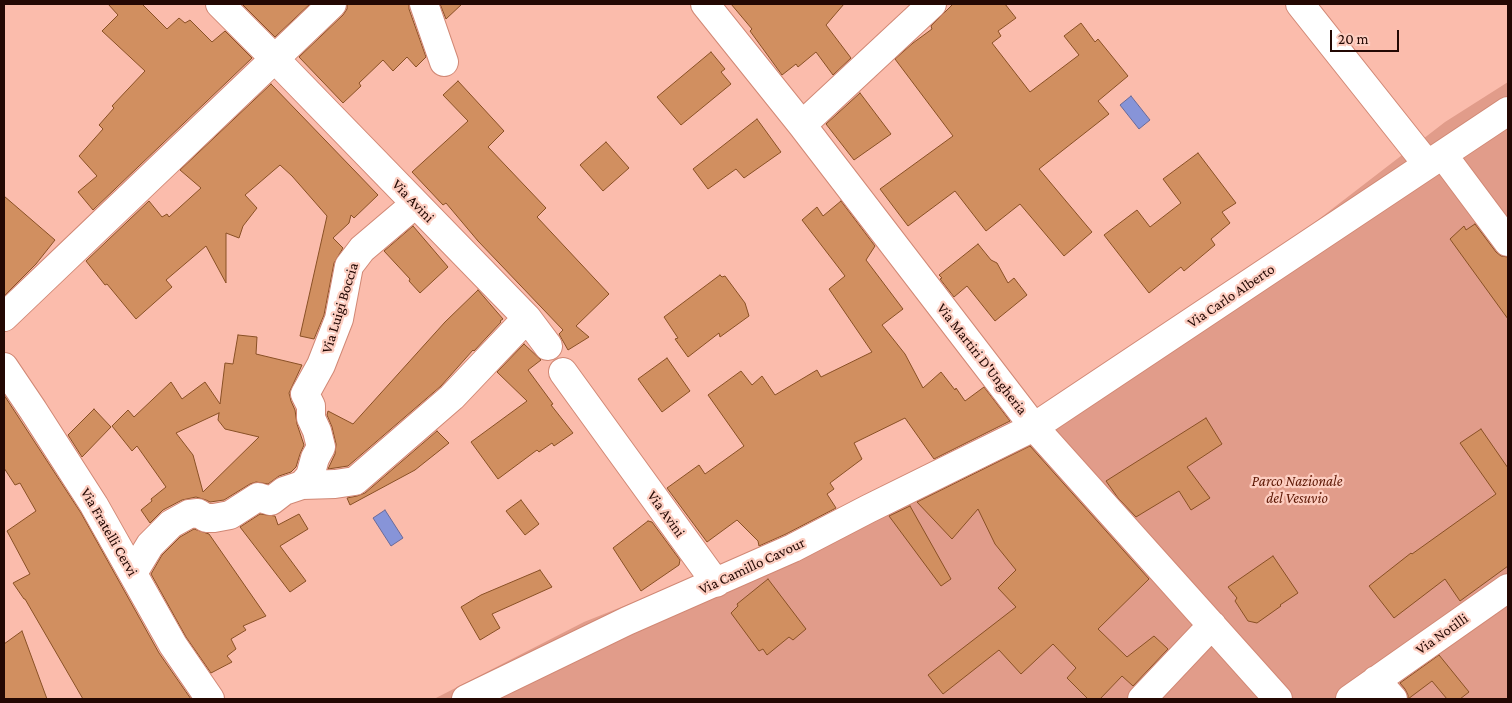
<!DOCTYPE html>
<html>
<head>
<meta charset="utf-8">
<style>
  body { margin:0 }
  #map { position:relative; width:1512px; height:703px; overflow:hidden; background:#fbbcac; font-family:"Crimson Pro",serif }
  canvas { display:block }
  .frame { position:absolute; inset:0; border:5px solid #230803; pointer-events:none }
  .scale { position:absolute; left:1330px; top:30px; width:69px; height:22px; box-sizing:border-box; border:2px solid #230803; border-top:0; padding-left:6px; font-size:15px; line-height:18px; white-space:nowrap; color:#230803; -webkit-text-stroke:4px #fdcec1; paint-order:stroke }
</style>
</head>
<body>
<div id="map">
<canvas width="1512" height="703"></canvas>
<div class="frame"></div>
<div class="scale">20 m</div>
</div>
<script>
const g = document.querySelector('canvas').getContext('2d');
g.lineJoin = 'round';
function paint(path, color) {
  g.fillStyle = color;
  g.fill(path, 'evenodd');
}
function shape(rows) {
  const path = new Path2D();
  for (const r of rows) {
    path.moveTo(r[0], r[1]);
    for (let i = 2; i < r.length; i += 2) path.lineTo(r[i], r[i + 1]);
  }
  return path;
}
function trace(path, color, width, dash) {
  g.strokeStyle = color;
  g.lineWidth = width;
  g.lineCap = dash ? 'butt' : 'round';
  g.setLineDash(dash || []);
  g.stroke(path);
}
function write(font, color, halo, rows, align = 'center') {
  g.font = font + ' "Crimson Pro",serif';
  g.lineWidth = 4.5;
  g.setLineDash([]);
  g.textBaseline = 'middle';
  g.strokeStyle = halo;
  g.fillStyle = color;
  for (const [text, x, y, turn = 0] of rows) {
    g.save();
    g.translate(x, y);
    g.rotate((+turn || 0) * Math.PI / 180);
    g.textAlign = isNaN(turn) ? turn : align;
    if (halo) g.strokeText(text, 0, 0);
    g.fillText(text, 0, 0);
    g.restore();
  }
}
paint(shape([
  [1508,82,1508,699,434,699,584,622,799,536,1017,427,1297,236,1445,122]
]), '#e19c8a');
const water = shape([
  [1131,96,1150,120,1139,129,1120,105,1131,96],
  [385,510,403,538,391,546,373,518,385,510]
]);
paint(water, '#8794d8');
trace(water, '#696a98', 1);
const building = shape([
  [108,4,142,4,167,29,179,18,185,23,190,20,212,42,225,31,252,58,93,210,78,192,97,176,79,156,103,129,99,125,114,108,112,106,145,71,102,31,118,15,108,4],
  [242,4,310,4,275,37,242,4],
  [347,4,409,4,409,9,426,57,416,67,407,57,393,71,383,60,359,83,361,86,343,103,299,57,343,15,347,9,347,4],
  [440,4,462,4,446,19,440,4],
  [731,4,844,4,826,25,851,58,833,75,816,52,798,67,796,64,782,75,750,31,752,29,731,4],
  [953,4,1005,4,1016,18,998,31,1001,36,992,43,1030,92,1079,55,1064,36,1081,23,1095,42,1098,39,1128,76,1098,101,1109,114,1039,169,1092,232,1064,256,1020,204,986,231,955,191,908,226,880,189,953,136,895,59,913,43,932,29,931,26,953,4],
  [711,52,725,69,721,72,731,84,681,125,657,97,711,52],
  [458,81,504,131,488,147,546,208,537,217,609,294,576,326,589,337,568,350,559,334,563,330,478,241,446,203,443,205,412,172,468,121,443,95,458,81],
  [271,84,378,195,354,218,351,215,349,223,333,238,343,248,334,263,324,315,314,339,300,336,327,216,292,176,280,165,245,195,257,208,243,226,239,238,226,233,226,283,206,246,166,280,172,287,136,319,107,284,105,285,86,261,149,201,162,217,167,214,169,217,201,188,180,170,271,84],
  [860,93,891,134,854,160,826,124,860,93],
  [757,119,781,152,744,178,736,169,708,189,693,169,757,119],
  [606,142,629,168,603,191,580,165,606,142],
  [1198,153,1236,203,1222,212,1230,223,1211,239,1215,245,1184,271,1181,267,1149,293,1104,235,1137,210,1150,227,1181,203,1163,179,1198,153],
  [4,196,55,240,36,264,4,296,4,196],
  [841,201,875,246,866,260,903,309,882,325,905,354,923,388,941,372,955,390,956,388,965,401,984,387,1010,421,934,459,905,418,854,443,862,459,830,483,834,489,827,494,836,508,786,534,759,546,758,541,737,520,707,542,667,488,699,465,705,474,744,446,708,395,741,371,752,385,762,376,775,395,817,370,821,377,872,352,829,289,845,276,802,220,817,207,823,216,841,201],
  [1475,224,1496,252,1501,256,1508,257,1508,319,1450,239,1464,226,1466,230,1475,224],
  [413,226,448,267,420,293,409,281,410,279,384,251,413,226],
  [978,244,991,260,997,263,1008,283,1014,278,1027,295,995,321,967,286,954,297,940,279,942,278,939,275,978,244],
  [720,275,722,277,725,276,745,303,749,316,720,337,719,333,688,357,675,339,678,338,664,317,720,275],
  [478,290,503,319,500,321,501,322,474,351,473,350,441,386,348,466,328,469,335,454,336,444,332,427,327,415,328,411,353,424,445,322,478,290],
  [238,335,257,337,256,354,302,365,289,393,291,401,295,410,297,424,304,445,300,454,296,467,291,472,279,476,268,484,256,482,250,484,224,500,210,502,206,500,196,497,182,500,163,510,150,523,141,510,152,501,151,499,166,487,137,446,132,451,112,426,128,410,134,417,171,382,182,399,205,382,220,404,225,363,233,364,238,335],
  [219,413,218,420,225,429,259,437,203,492,193,455,176,433,219,413],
  [524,344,541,360,528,370,553,404,551,405,573,433,554,446,552,443,539,452,537,450,498,479,471,442,527,401,497,372,524,344],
  [667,358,690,391,662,412,638,379,667,358],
  [4,395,81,513,159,653,191,699,83,699,25,599,24,599,13,583,30,574,7,531,36,511,20,483,15,485,4,468,4,395],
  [94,409,111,427,82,457,68,435,94,409],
  [1206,418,1222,444,1187,467,1210,498,1191,510,1179,491,1136,517,1118,498,1106,481,1206,418],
  [1481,429,1508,468,1508,566,1460,601,1445,579,1394,618,1369,586,1411,553,1412,554,1496,494,1460,443,1481,429],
  [437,431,449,443,415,470,350,505,347,498,357,496,365,493,437,431],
  [1030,446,1149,579,1098,629,1127,657,1154,636,1168,649,1133,686,1122,676,1100,699,1088,699,1067,678,1076,668,1053,644,1021,674,999,650,943,694,928,675,1016,607,998,588,1016,570,995,544,978,509,952,539,917,502,1030,446],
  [521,500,539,524,525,535,506,511,521,500],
  [910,506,951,579,941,586,889,516,910,506],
  [260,514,275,516,278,525,299,514,308,529,280,546,306,581,290,592,240,527,260,514],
  [648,521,652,522,680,560,679,565,641,591,613,548,648,521],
  [194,529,209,534,266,616,243,626,246,630,231,639,236,649,227,656,232,662,211,673,186,637,151,574,162,555,180,537,194,529],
  [1273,556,1298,593,1280,605,1281,606,1257,623,1248,621,1235,601,1237,598,1228,587,1273,556],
  [540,570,552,587,492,614,500,628,480,640,461,607,481,595,540,570],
  [768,579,806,629,793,640,789,637,767,655,763,649,759,651,731,613,738,606,737,604,768,579],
  [22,631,47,699,4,699,4,644,22,631],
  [1439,655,1469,692,1460,699,1447,699,1432,681,1408,699,1408,695,1405,689,1400,683,1439,655]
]);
paint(building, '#d18f60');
trace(building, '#895025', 1);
const minor = shape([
  [220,4,275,59,527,318,548,346],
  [424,4,444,62],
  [705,4,802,125,1034,427,1278,699],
  [1300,4,1427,164],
  [802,125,932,4],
  [1443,155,1508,242],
  [4,317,332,4],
  [4,367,33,410,94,505,173,645,210,699],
  [563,372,716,583],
  [302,485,310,476,315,458,321,447,317,431,311,418,311,406,305,394,321,365,339,319,349,266,362,249,415,204],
  [133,573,150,545,171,524,189,514,198,513,206,518,214,518,230,515,258,497,271,501,284,491,302,485,335,484,355,481,452,397,527,318],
  [1376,680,1393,699],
  [466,699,627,621,793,548,868,509,1034,427,1508,111],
  [1142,699,1212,625],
  [1350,699,1508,588]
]);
trace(minor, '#d18875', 30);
trace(minor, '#fff', 28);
write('15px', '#230803', '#fdcec1', [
  ["Via Avini",413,201,46],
  ["Via Carlo Alberto",1231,296,-34],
  ["Via Luigi Boccia",340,308,-73],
  ["Via Martiri D'Ungheria",982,359,52],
  ["Via Avini",666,514,54],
  ["Via Fratelli Cervi",109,532,60],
  ["Via Camillo Cavour",752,566,-25],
  ["Via Notilli",1442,634,-35]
]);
write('italic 15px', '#5e1805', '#fdcec1', [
  ["Parco Nazionale",1297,481],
  ["del Vesuvio",1297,498]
]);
</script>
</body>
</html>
